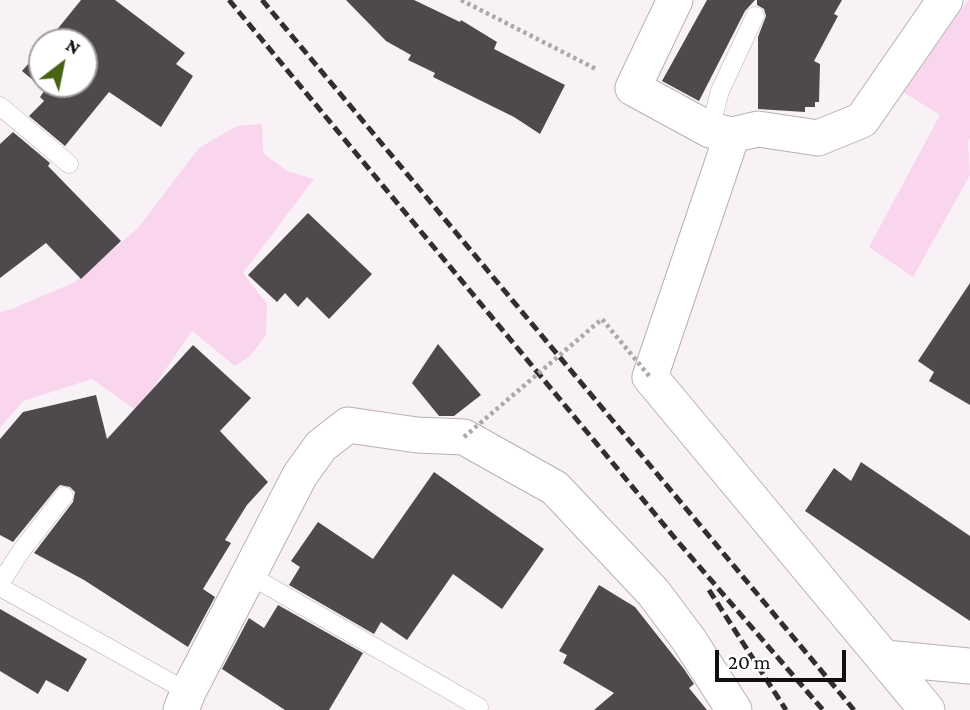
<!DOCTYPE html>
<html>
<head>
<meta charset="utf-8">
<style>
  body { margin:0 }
  #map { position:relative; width:970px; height:710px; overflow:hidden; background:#f8f2f6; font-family:"Crimson Pro",serif }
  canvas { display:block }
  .north { position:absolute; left:28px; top:28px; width:70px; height:70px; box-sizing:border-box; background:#fff; border:2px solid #a09f9f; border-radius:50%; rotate:32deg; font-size:19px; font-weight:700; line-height:28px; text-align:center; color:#110f10 }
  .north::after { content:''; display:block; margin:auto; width:24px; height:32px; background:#496314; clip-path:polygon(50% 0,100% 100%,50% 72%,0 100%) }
  .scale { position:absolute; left:715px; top:650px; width:131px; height:32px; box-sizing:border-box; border:4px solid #110f10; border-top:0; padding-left:9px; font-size:21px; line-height:24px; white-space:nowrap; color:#110f10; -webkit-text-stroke:5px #fff; paint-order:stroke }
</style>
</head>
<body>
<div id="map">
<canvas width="970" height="710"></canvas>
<div class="north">N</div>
<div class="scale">20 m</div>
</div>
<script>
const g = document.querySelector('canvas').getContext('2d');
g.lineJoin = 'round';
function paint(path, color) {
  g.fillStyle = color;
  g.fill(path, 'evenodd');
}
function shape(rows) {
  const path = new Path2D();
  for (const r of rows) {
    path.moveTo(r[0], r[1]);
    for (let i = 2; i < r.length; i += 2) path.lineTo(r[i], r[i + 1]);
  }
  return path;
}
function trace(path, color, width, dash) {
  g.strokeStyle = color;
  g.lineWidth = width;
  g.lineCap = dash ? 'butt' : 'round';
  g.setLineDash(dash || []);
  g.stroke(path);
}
paint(shape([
  [968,0,970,0,970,138,968,142,970,175,913,277,869,247,940,115,903,92],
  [262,124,263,153,287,171,314,179,243,273,267,304,266,335,250,356,235,366,192,331,137,411,92,379,23,401,0,428,0,312,12,309,75,282,138,228,199,148,237,126]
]), '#f9d5ee');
paint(shape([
  [81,0,115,0,185,53,176,64,193,76,161,127,109,92,65,146,29,116,44,101,40,97,45,90,22,71,42,48,42,84,84,84,84,42,47,42],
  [346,0,414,0,460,22,461,20,497,42,494,49,565,85,540,134,514,117,433,77,435,73,408,60,411,55,386,41],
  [707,0,755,0,745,11,699,101,662,81],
  [757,0,842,0,834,14,838,16,814,61,820,64,819,102,815,102,815,107,805,107,805,112,758,109,758,37,766,16,764,9,757,5],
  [13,132,50,163,48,166,121,241,81,279,46,243,0,278,0,144],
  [308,213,372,274,329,319,307,297,298,307,285,293,277,302,248,275],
  [970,283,970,405,929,381,934,372,918,361],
  [438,344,481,395,454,416,439,416,412,383],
  [193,345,251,398,220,431,268,482,247,505,225,540,231,543,203,589,215,597,188,647,84,580,34,553,73,502,75,492,70,487,60,485,56,489,13,542,0,535,0,439,23,412,96,395,107,439],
  [861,462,970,536,970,621,805,511,834,468,851,481],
  [434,472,544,549,502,609,453,574,407,640,381,622,374,634,289,585,300,567,291,561,318,522,373,559],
  [599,585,635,607,684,669,694,684,689,688,707,710,594,710,614,693,563,663,567,655,559,651],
  [278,605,363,653,329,710,285,710,222,669,249,618,264,628],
  [0,609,87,659,68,692,46,680,38,694,0,671]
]), '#4e494c');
const service = shape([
  [0,106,69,164],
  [710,130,720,91,755,16],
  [249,575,479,707],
  [0,584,21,551,64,496],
  [0,587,188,692]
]);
const minor = shape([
  [675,0,633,88,710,130,732,135,758,129,818,138,862,120,945,0],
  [732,135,650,377,927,710],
  [885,658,970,666],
  [181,710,188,692,300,475,321,446,348,425,417,435,464,437,555,488,653,592,689,640,734,710]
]);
trace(service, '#b7b1b5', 19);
trace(minor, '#b7b1b5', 37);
trace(shape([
  [461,0,598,70]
]), '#aca7aa', 4.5, [3.5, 3.5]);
trace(service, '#fff', 18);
trace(minor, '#fff', 35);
trace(shape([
  [229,0,679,543,823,710],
  [262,0,854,710],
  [709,590,786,710]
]), '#312e30', 5, [10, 5]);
trace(shape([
  [464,437,602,319,650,377]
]), '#aca7aa', 4.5, [3.5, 3.5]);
</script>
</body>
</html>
